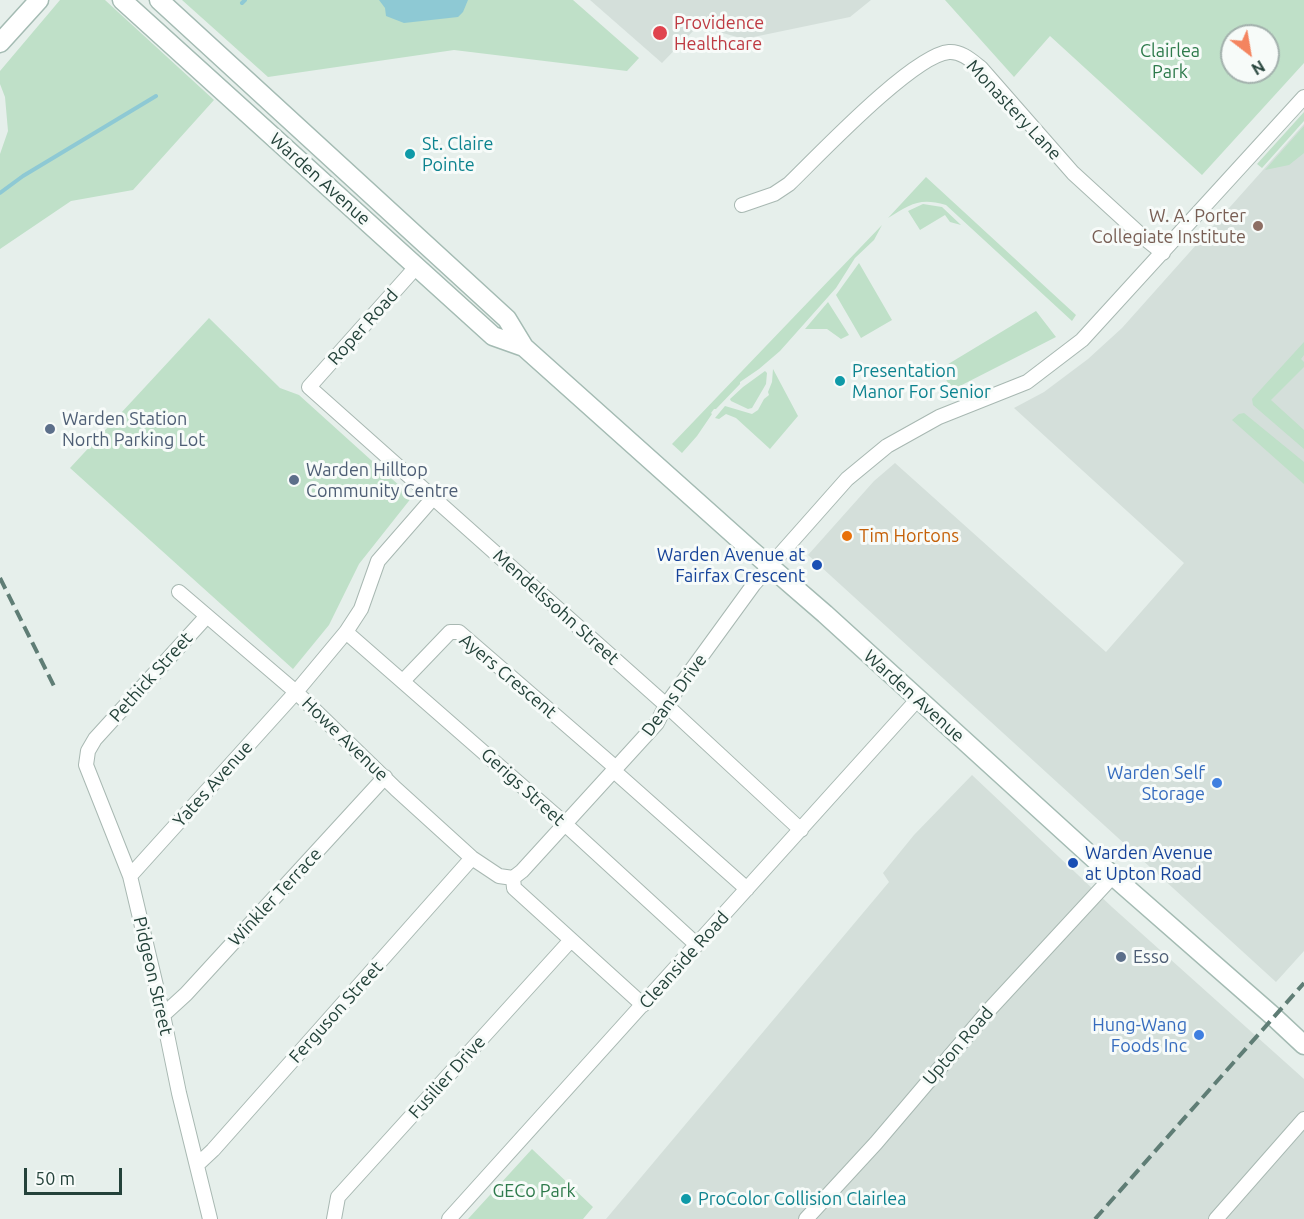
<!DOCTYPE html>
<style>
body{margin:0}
#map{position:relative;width:1304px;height:1219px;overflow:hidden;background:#e6efeb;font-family:Ubuntu,sans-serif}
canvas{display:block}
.north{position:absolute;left:1220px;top:24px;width:60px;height:60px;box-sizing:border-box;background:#f7fbf9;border:2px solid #a3b1ad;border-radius:50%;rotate:149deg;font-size:16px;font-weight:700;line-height:24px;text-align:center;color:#24423a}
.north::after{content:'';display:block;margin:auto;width:21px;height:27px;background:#f4845f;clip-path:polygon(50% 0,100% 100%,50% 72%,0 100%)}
.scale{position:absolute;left:24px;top:1168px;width:98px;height:27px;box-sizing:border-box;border:3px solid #24423a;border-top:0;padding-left:8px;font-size:18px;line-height:21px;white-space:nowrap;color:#24423a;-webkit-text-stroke:4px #f7fbf9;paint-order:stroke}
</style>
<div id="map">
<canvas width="1304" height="1219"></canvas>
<div class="north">N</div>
<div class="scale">50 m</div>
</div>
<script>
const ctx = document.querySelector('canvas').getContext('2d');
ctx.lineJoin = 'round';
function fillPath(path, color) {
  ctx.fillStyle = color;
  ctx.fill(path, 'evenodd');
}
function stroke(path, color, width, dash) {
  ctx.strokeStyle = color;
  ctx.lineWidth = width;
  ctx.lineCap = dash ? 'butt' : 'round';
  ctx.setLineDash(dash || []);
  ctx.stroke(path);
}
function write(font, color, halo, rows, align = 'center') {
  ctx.font = font + ' Ubuntu,sans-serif';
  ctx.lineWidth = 6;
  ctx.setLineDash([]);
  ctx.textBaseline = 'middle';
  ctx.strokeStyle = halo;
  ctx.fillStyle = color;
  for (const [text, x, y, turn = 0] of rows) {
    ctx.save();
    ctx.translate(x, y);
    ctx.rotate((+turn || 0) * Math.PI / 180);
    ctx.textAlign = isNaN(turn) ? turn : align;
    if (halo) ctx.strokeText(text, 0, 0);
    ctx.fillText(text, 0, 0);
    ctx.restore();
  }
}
fillPath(new Path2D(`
 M590 0H871L850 17 744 39 698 26 662 63Z
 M1304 124V951L1276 982 808 555 874 481 895 463 1106 652 1184 563 1014 408 1044 392 1088 359 1122 328Z
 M972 775 1112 907 1304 1079V1219H606L889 882 883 873 914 835Z`), '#d4dfda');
fillPath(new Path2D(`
 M60 0H105L214 100 133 190 71 201 0 249V154L8 131 5 97 0 84V71Z
 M182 0H573L639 58 627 71 454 50 268 77Z
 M945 0H1304V63L1202 175 1050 36 1014 77ZM1232 36H1268V72H1232Z
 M1304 112V121L1262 168 1257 164Z
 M1304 126V153L1289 165 1265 170Z
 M926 177 1076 315 1072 321 946 205C919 197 911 204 888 218Z
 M923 204 942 207 961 225 950 222 945 215 920 230 908 211Z
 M882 225 874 240 855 258 836 288 780 351 759 369 740 382V384L716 409H714L711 413 712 414 697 436 682 453 672 444Z
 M859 263 892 320 861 338 836 295Z
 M828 302 849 335 841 339 827 329H805Z
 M1036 311 1056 337 952 390 940 369Z
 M209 318 280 388 299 395 412 497 359 564 329 625 293 669 70 468Z
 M1304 342V355L1301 359 1304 362V367L1271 400 1304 430V449L1253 405 1252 399Z
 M773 369 798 416 770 449 736 418 726 414 719 419 715 418 725 406 752 414 758 410 764 399 769 395 768 392 772 382Z
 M765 371 767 373 766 384 752 408 748 409 731 401 730 399 743 387Z
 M1244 413 1304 462V484L1232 420 1239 414Z
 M532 1149 593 1207 583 1219H468Z`), '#bfe0c8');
fillPath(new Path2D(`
 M379 0H468L463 12 458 17 404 23 386 16 385 8Z`), '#8ec9d4');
stroke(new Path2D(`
 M242 3 245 0
 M0 193 23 176 156 96`), '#8ec9d4', 4);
const minor = new Path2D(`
 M742 205 774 194 789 184C818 156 913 55 949 52 961 51 972 61 981 68L1073 173 1143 237 1163 253
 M417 266 309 387 666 705 801 830
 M179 592 296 692 396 789 472 858 499 876 513 878 522 871 657 723 666 705 754 584 847 479 887 446 939 417 1027 382 1082 340 1304 97
 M207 616 95 739 88 751 86 765 130 876 163 1015 179 1093 210 1219
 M346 632 554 814 697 945
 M403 681 450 632H459L616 768
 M614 771 747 889
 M130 876 296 692 346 632 361 609 378 561 433 498
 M513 878 514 888 643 1005
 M163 1015 186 994 385 777
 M197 1165 213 1150 472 858
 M334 1219 338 1197 571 940
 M449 1219 917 700
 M806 1219 876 1143 990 1009 1113 876
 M1216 1219 1304 1119`);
const secondary = new Path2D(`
 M122 0 493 336 524 347
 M159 0 507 319 524 347 751 550 825 614 1113 876 1274 1017 1304 1045
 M0 43 39 0`);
stroke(minor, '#a8b8b2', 16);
stroke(secondary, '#a4bbb3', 21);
stroke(minor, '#fff', 14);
stroke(secondary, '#fff', 18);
stroke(new Path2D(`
 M0 578 54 686
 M1095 1219 1304 983`), '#5f7d75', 4, [12, 6]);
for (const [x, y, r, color] of [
 [660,33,8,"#e0444e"],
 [410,154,6,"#0f9aa8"],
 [1258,226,6,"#8d6e63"],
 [840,381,6,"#0f9aa8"],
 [50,429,6,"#5c6f8a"],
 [294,480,6,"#5c6f8a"],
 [847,536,6,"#e8710a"],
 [817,565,6,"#1a4fb4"],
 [1217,783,6,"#3f7fe0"],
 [1073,863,6,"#1a4fb4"],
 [1121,957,6,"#5c6f8a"],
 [1199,1035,6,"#3f7fe0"],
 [686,1199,6,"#0f9aa8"]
]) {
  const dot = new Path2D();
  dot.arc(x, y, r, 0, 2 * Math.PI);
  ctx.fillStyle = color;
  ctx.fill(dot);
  stroke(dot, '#f7fbf9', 2);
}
write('18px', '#be3a42', '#f7fbf9', [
 ["Providence",674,23],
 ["Healthcare",674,44]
], 'left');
write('18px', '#2d7a4b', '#f7fbf9', [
 ["Clairlea",1170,51],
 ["Park",1170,72],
 ["GECo Park",534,1191]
]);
write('18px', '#24423a', '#f7fbf9', [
 ["Monastery Lane",1014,110,47],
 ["Warden Avenue",320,179,42],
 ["Roper Road",363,327,-48],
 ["Mendelssohn Street",556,607,42],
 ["Ayers Crescent",508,676,40],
 ["Pethick Street",151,677,-48],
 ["Deans Drive",674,695,-54],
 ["Warden Avenue",914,696,42],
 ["Howe Avenue",345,739,44],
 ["Yates Avenue",213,784,-48],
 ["Gerigs Street",523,787,42],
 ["Winkler Terrace",275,897,-47],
 ["Cleanside Road",684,960,-48],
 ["Pidgeon Street",153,976,77],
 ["Ferguson Street",336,1012,-48],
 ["Upton Road",958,1046,-49],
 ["Fusilier Drive",447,1077,-48]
]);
write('18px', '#0d838f', '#f7fbf9', [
 ["St. Claire",422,144],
 ["Pointe",422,165],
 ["Presentation",852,371],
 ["Manor For Senior",852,392],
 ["ProColor Collision Clairlea",698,1199]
], 'left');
write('18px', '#785e54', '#f7fbf9', [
 ["W. A. Porter",1246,216],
 ["Collegiate Institute",1246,237]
], 'right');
write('18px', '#4e5e75', '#f7fbf9', [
 ["Warden Station",62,419],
 ["North Parking Lot",62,440],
 ["Warden Hilltop",306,470],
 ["Community Centre",306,491],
 ["Esso",1133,957]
], 'left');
write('18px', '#c56008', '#f7fbf9', [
 ["Tim Hortons",859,536]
], 'left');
write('18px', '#164399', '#f7fbf9', [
 ["Warden Avenue at",805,555],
 ["Fairfax Crescent",805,576],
 ["Warden Avenue",1085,853,"left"],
 ["at Upton Road",1085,874,"left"]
], 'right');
write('18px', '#366cbe', '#f7fbf9', [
 ["Warden Self",1205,773],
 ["Storage",1205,794],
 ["Hung-Wang",1187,1025],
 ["Foods Inc",1187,1046]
], 'right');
</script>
